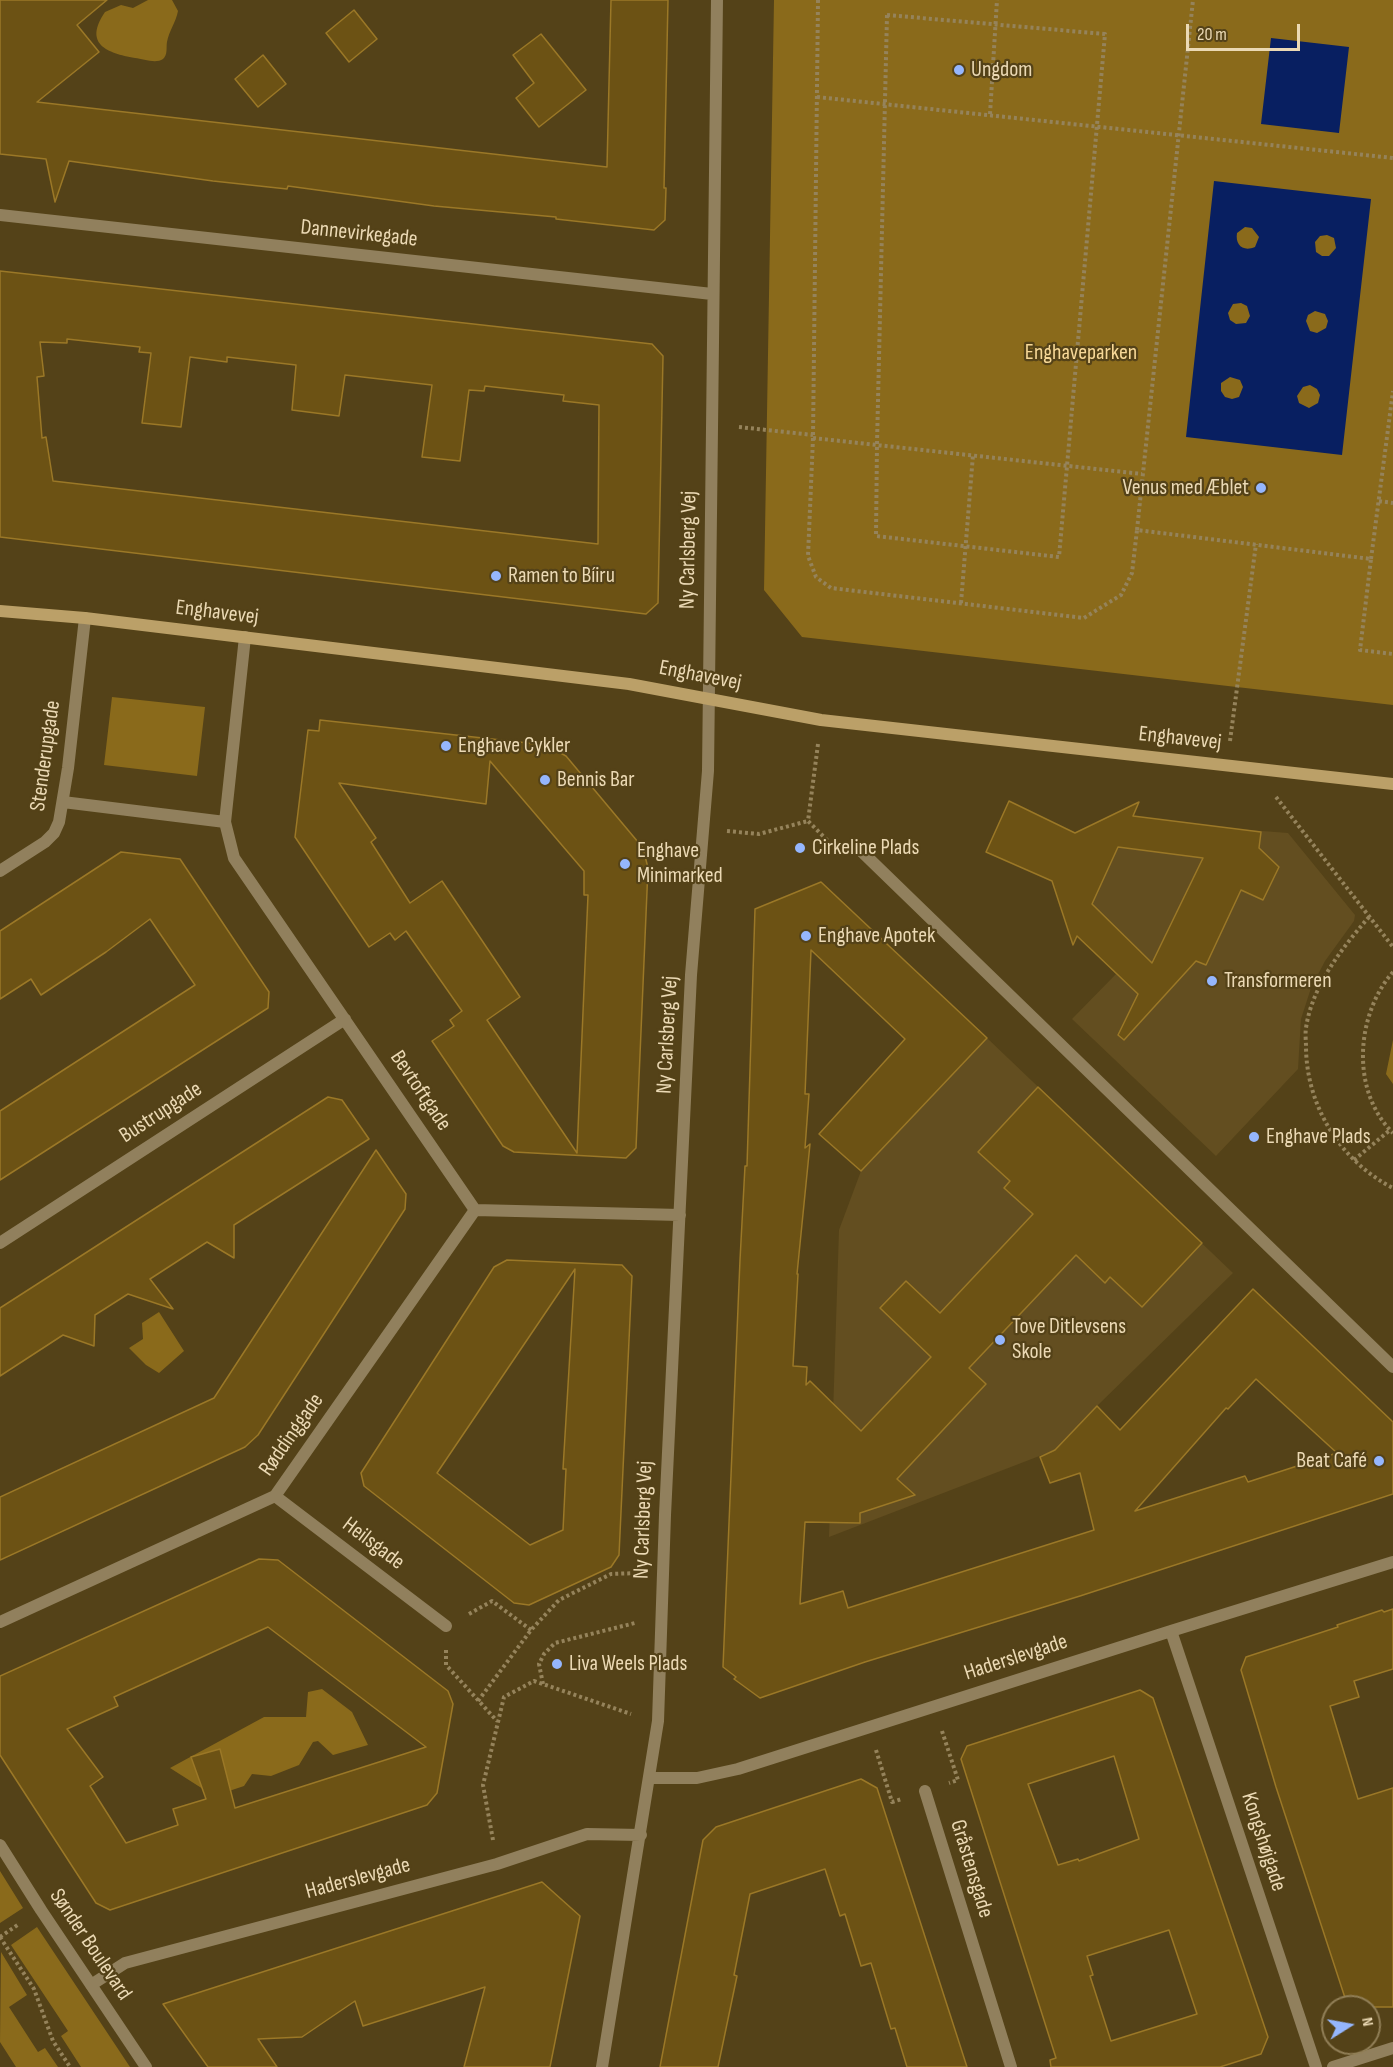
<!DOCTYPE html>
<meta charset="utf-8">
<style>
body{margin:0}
#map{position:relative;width:1393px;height:2067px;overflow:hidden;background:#544218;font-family:"Sofia Sans Condensed",sans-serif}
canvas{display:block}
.north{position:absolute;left:1321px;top:1995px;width:60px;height:60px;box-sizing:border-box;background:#544218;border:2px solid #907e56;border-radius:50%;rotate:79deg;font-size:16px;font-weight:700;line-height:24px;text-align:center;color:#ebd9b4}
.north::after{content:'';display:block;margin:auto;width:21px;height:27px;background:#95b6fd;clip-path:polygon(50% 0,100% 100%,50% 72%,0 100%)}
.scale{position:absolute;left:1186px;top:24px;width:114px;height:27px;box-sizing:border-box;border:3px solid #ebd9b4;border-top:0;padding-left:8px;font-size:18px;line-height:21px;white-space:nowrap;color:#ebd9b4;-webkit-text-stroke:4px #544218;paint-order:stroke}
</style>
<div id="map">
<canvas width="1393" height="2067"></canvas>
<div class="north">N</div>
<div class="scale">20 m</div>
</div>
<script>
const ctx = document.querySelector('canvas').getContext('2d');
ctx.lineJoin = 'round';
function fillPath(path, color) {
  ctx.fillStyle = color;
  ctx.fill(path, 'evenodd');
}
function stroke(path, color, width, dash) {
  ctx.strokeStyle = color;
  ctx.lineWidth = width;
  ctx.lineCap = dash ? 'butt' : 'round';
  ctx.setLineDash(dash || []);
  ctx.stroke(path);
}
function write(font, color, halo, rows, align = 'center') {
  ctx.font = font + ' "Sofia Sans Condensed",sans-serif';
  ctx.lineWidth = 4.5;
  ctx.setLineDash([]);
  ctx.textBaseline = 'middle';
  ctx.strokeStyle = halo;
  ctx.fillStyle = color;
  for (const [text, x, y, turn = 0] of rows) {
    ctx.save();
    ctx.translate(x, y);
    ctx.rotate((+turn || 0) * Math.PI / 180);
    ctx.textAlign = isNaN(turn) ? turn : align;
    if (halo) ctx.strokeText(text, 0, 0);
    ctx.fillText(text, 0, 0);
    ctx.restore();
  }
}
fillPath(new Path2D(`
 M1009 801 1023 810 1082 836 1117 814 1237 829 1288 833 1355 915 1354 921 1325 961 1311 988 1301 1019 1298 1069 1216 1156 1072 1019 1116 974 1066 925 1067 923 1058 897 1061 885 1001 856 986 852Z
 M987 1038 1233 1273 1097 1406 1055 1450 829 1537 839 1230 861 1171Z`), '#634e20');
fillPath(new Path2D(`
 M148 0H172L178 11C176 22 169 31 167 42 166 47 168 55 163 59 156 64 143 59 135 58 107 53 83 44 105 12L121 5 133 8Z
 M774 0H1393V705L802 637 764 590Z
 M112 697 205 707 197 776 104 765Z
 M1393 1040V1084L1386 1074Z
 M159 1312 184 1351 159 1373 146 1365 129 1348 143 1339 142 1323Z
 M322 1689 352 1712 368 1745 333 1755 318 1741 313 1742 299 1765 271 1776 252 1774 244 1786 214 1796 170 1768 264 1717H306L308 1692Z
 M0 1871 23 1908 0 1923Z
 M37 1927 130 2067H81L61 2036 68 2031 11 1945Z
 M1 1952 27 1995 9 2007 38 2052 45 2048 58 2067H16L0 2042Z`), '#8a6a1b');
fillPath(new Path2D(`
 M1271 38 1349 47 1339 133 1261 124Z
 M1214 181 1371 199 1342 455 1186 437ZM1245 227 1252 228 1259 237 1255 247C1243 252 1235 245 1237 233ZM1327 235 1334 238 1336 248 1329 256H1322L1316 252 1315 242 1320 236ZM1241 303 1247 306 1250 316 1246 323 1236 324 1230 320 1228 313 1233 304ZM1315 311 1325 314 1328 321 1326 328 1317 333 1310 331 1306 321 1308 315ZM1230 377 1240 380 1243 387 1239 397 1232 399 1225 397 1221 391V383ZM1310 385 1317 389 1320 395 1318 403 1309 408 1299 403 1297 396 1303 387Z`), '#081f61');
const building = new Path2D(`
 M0 0H107L77 25 99 52 37 102 607 167 611 0H668L664 188H666L665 220 654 230 556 219V217L434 206 288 186 287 189 213 181 69 161 55 202 46 159 0 154Z
 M354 10 377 39 349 62 326 33Z
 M541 34 586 90 539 127 516 98 534 83 513 55Z
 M263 55 286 84 258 107 235 79Z
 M0 271 652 344 663 356 658 603 646 614 0 537ZM67 339 140 347 139 352 151 353 142 423 181 427 190 357 227 362V357L296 365 292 410 339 416 345 375 432 385 422 457 460 461 469 390 484 391 485 386 564 395 563 401 599 405 598 544 53 481 46 437 42 438 37 377 44 376 40 342 67 343Z
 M320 720 546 745 566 756 643 848 648 868 636 1148 626 1158 514 1152 503 1146 432 1041 454 1026 450 1020 462 1011 406 931 395 940 390 933 369 947 295 837 308 730 319 731ZM490 761 584 871V895H588L577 1153 487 1020 520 997 442 881 410 903 371 842 376 838 339 783 486 804Z
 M1009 801 1075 833 1139 802 1133 816 1261 832 1259 848 1279 867 1263 900 1241 890 1206 965 1196 961 1124 1040 1118 1035 1138 994 1077 936 1073 945 1052 881 986 852ZM1118 847 1203 858 1152 963 1092 904Z
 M121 852 180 859 269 992 268 1008 0 1180V1111L195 985 150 919 106 952 41 995 31 979 0 999V931Z
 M821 882 987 1038 861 1171 819 1134 905 1039 811 950 805 1094H809L805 1148 810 1144 797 1274H798L793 1366 807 1367 806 1385 810 1381 861 1431 931 1357 880 1308 906 1281 940 1313 1033 1214 1004 1188 1010 1181 978 1152 1038 1087 1202 1243 1142 1307 1110 1277 1105 1283 1076 1255 969 1368 986 1384 897 1479 915 1495 860 1513V1523L805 1522 800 1604 843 1591 848 1608 1094 1530 1080 1473 1050 1483 1040 1457 1055 1450 1097 1406 1120 1430 1253 1289 1393 1422V1494L1080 1596 865 1662 760 1698 734 1679 736 1677 723 1667 740 1260 745 1166H747L755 909ZM1256 1379 1337 1453 1248 1482 1245 1476 1135 1511 1226 1408 1228 1409Z
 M328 1097 342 1100 369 1139 234 1225V1258L207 1242 150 1279 173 1309 128 1294 95 1315 94 1346 63 1335 0 1376V1308Z
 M376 1150 406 1194 405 1209 258 1435 245 1447 0 1560V1497L214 1398Z
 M507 1260 622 1265 632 1276 619 1555 611 1567 529 1605 514 1603 364 1486 361 1473 494 1267ZM575 1269 563 1469H566L563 1530 530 1545 437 1473Z
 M259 1559 278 1560 448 1691 453 1704 437 1793 427 1805 110 1910 96 1903 0 1755V1676ZM268 1627 426 1747 235 1808 220 1749 191 1757 206 1799 173 1809 178 1825 126 1843 90 1786 103 1777 67 1729 118 1706 114 1697Z
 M1393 1609V1669L1354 1681 1359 1697 1330 1706 1358 1799 1393 1788V2007H1348L1276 1787 1241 1670 1246 1657 1338 1627 1337 1625 1382 1610 1384 1612Z
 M1140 1690 1153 1698 1268 2037 1261 2054 1220 2067H1051L1050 2060 1056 2058 961 1759 967 1746ZM1114 1756 1139 1839 1079 1861 1078 1859 1058 1865 1028 1784ZM1169 1930 1197 2014 1111 2041 1090 1976 1093 1975 1087 1956Z
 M861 1779 877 1788 967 2067H907L895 2028 891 2029 871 1963 861 1966 845 1914 840 1916 825 1869 750 1894 734 1975 737 1976 718 2067H660L703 1840 716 1827Z
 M542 1882 580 1916 550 2067H464L485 1987 363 2026 355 2001 302 2037 258 2039 277 2067H208L163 2004Z`);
fillPath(building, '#6c5214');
stroke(building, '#9b7827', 1.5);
stroke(new Path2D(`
 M818 0 813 438 808 556 816 577 831 588 1084 618 1121 595 1132 573 1137 530 1371 559 1360 650 1393 654
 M887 15 1105 34 1059 557 876 536 877 444Z
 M817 97 1393 158
 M990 114 997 0
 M739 427 813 435
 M813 438 1142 474
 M1379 501 1393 503
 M1137 530 1193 0
 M1371 559 1393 391
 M961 603 973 455
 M1230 741 1256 544
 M818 744 808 821 831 844
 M1276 797 1393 947
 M727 831 759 834 808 821
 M1369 917C1342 948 1312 986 1306 1028 1305 1034 1306 1041 1306 1046 1306 1105 1340 1161 1393 1188
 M1393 972C1356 1014 1350 1091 1393 1133
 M1354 1160 1390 1130
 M469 1614 492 1601 531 1630
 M446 1650V1665L497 1721
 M543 1684 539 1664 544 1654 555 1643 635 1623
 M478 1701 531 1630 559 1600 611 1574 638 1573
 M942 1731 958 1780 949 1783
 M876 1750 892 1802 902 1799
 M493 1840 483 1785 504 1697 534 1681 631 1714
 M0 1937 34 1989 53 2041 70 2067
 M0 1937 19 1924`), '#95835b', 4, [3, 3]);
stroke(new Path2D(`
 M0 215 712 294
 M245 637 225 822 234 858 475 1210 680 1215
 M63 802 225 822
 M857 847 1393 1367
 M0 871 45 842 54 833 59 822 68 768 85 618
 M0 1243 345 1019
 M275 1496 446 1626
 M0 1622 275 1496 475 1210
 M1171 1631 1316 2067
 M650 1778H697L738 1769 1171 1631 1393 1562
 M925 1791 1011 2067
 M0 1845 41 1910 146 2067
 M91 1985 125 1963 497 1864 587 1834 641 1835
 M602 2067 658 1721 665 1515 691 975 708 771 717 0
 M1333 2067 1393 2048`), '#91805d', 12);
stroke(new Path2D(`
 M0 611 85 618 629 684 821 720 1393 784`), '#bba068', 12);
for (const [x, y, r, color] of [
 [959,70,6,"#95b6fd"],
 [1261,488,6,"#95b6fd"],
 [496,576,6,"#95b6fd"],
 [446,746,6,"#95b6fd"],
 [545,780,6,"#95b6fd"],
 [800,848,6,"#95b6fd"],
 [625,864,6,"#95b6fd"],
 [806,936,6,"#95b6fd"],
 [1212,981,6,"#95b6fd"],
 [1254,1137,6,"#95b6fd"],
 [1000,1340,6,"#95b6fd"],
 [1379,1461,6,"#95b6fd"],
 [557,1664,6,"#95b6fd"]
]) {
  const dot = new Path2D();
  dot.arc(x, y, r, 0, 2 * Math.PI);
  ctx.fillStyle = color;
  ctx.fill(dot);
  stroke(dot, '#544218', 2);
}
write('22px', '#ebd9b4', '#544218', [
 ["Ungdom",971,70],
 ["Venus med Æblet",1249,488,"right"],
 ["Ramen to Bíiru",508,576],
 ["Enghave Cykler",458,746],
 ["Bennis Bar",557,780],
 ["Cirkeline Plads",812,848],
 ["Enghave",637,851],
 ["Minimarked",637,876],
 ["Enghave Apotek",818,936],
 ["Transformeren",1224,981],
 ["Enghave Plads",1266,1137],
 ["Tove Ditlevsens",1012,1327],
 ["Skole",1012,1352],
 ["Beat Café",1367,1461,"right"],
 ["Liva Weels Plads",569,1664]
], 'left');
write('22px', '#ebd9b4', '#544218', [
 ["Dannevirkegade",359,234,6],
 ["Ny Carlsberg Vej",689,550,-89],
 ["Enghavevej",217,613,7],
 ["Enghavevej",700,676,11],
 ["Enghavevej",1180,739,6],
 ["Stenderupgade",46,756,-82],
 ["Ny Carlsberg Vej",668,1035,-87],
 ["Bevtoftgade",420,1091,56],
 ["Bustrupgade",161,1113,-33],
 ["Røddinggade",292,1435,-55],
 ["Ny Carlsberg Vej",644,1520,-88],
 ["Heilsgade",373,1544,37],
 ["Haderslevgade",1016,1658,-18],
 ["Kongshøjgade",1263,1842,72],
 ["Gråstensgade",971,1869,73],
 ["Haderslevgade",358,1879,-15],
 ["Sønder Boulevard",90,1945,56]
]);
write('22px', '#f7d897', '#544218', [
 ["Enghaveparken",1081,353]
]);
</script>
